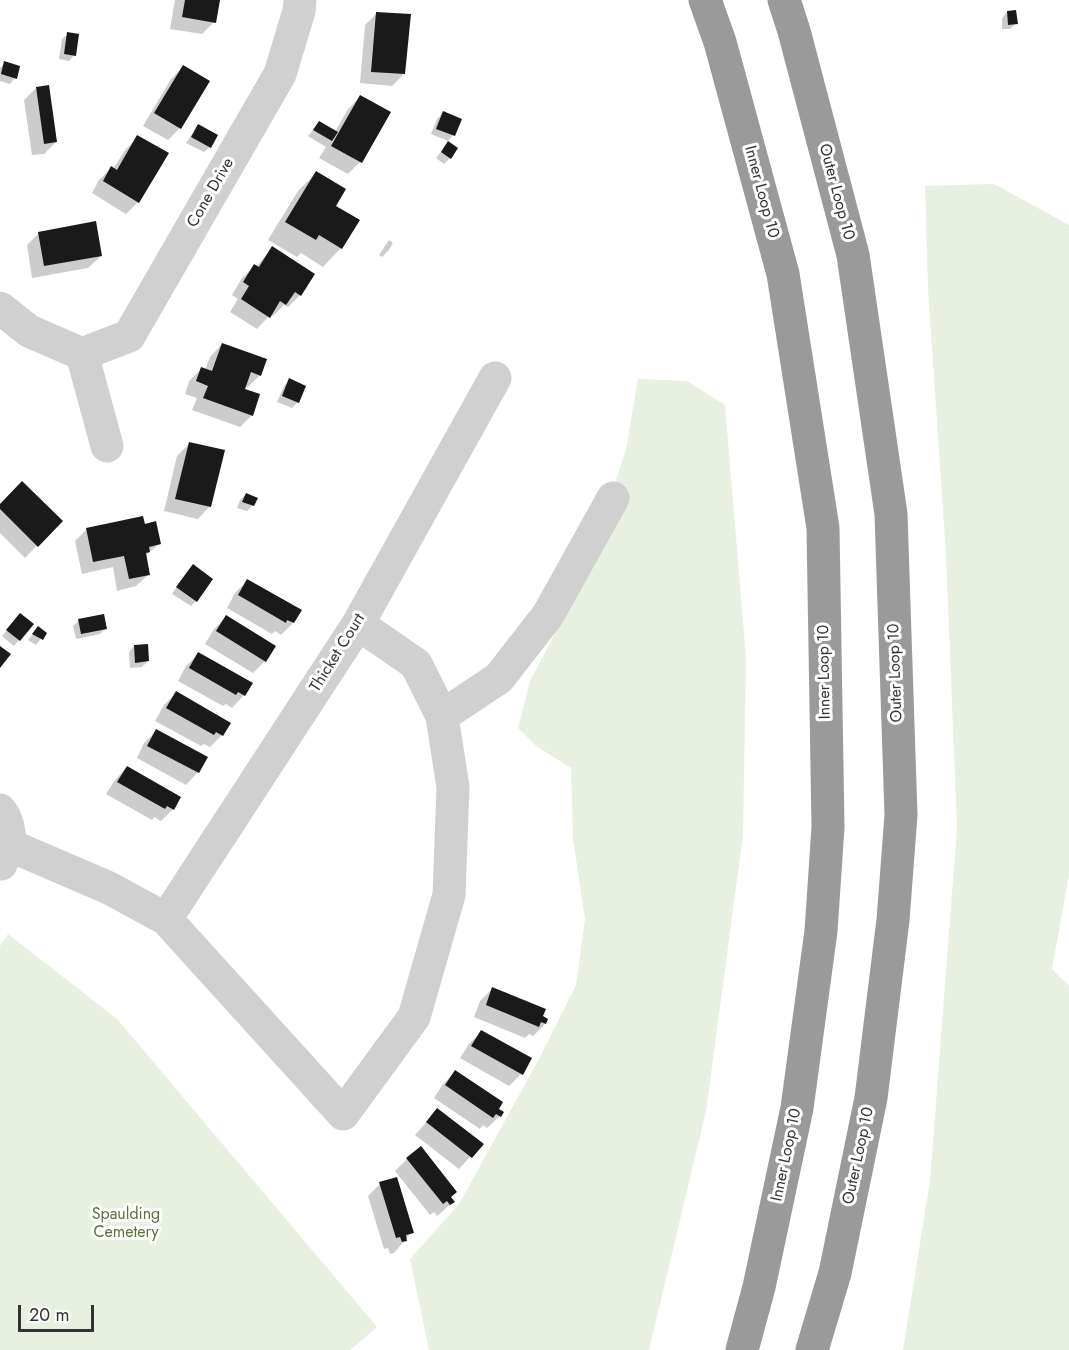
<!DOCTYPE html>
<style>
body{margin:0}
#map{position:relative;width:1069px;height:1350px;overflow:hidden;background:#fff;font-family:Jost,sans-serif}
canvas{display:block}
.scale{position:absolute;left:18px;top:1305px;width:76px;height:27px;box-sizing:border-box;border:3px solid #333;border-top:0;padding-left:8px;font-size:18px;line-height:21px;white-space:nowrap;color:#333;-webkit-text-stroke:4px #fff;paint-order:stroke}
</style>
<div id="map">
<canvas width="1069" height="1350"></canvas>
<div class="scale">20 m</div>
</div>
<script>
const ctx = document.querySelector('canvas').getContext('2d');
ctx.lineJoin = 'round';
function fillPath(path, color) {
  ctx.fillStyle = color;
  ctx.fill(path, 'evenodd');
}
function stroke(path, color, width, dash) {
  ctx.strokeStyle = color;
  ctx.lineWidth = width;
  ctx.lineCap = dash ? 'butt' : 'round';
  ctx.setLineDash(dash || []);
  ctx.stroke(path);
}
function write(font, color, halo, rows, align = 'center') {
  ctx.font = font + ' Jost,sans-serif';
  ctx.lineWidth = 6;
  ctx.setLineDash([]);
  ctx.textBaseline = 'middle';
  ctx.strokeStyle = halo;
  ctx.fillStyle = color;
  for (const [text, x, y, turn = 0] of rows) {
    ctx.save();
    ctx.translate(x, y);
    ctx.rotate((+turn || 0) * Math.PI / 180);
    ctx.textAlign = isNaN(turn) ? turn : align;
    if (halo) ctx.strokeText(text, 0, 0);
    ctx.fillText(text, 0, 0);
    ctx.restore();
  }
}
fillPath(new Path2D(`
 M994 184 1069 225V875L1052 969 1069 986V1350H903L930 1181 957 828 946 554 928 289 925 186Z
 M638 379 687 381 725 405 746 658 743 835 706 1111 649 1350H429L410 1259 459 1204 539 1059 576 985 585 919 573 839 571 768 536 746 518 728 530 681 587 573 626 449Z
 M8 934 117 1019 377 1327 350 1350H0V946Z`), '#e8f0e1');
fillPath(new Path2D(`
 M175 0H218L214 22 202 34 170 29Z
 M1007 12 1016 23 1010 29H1002V18Z
 M377 13 404 74 392 86 360 83 365 25Z
 M68 34 74 55 69 61 59 59 62 39Z
 M5 63 15 78 10 84 0 81V68Z
 M183 67 208 81 180 128 168 140 143 126 171 79Z
 M36 88 56 142 44 154 32 155 24 100Z
 M360 97 389 113 360 162 348 174 319 158 326 147 308 136 319 123 335 132 348 109Z
 M443 113 453 135 448 141 431 134 437 119Z
 M198 126 210 147 204 152 186 143Z
 M138 137V202L126 214 92 193 99 180 111 168 113 169 126 149Z
 M448 143 450 158 444 164 436 158Z
 M316 173 334 206 358 221 341 248 323 267 301 253 297 257 268 240 298 191Z
 M39 233 101 256 88 268 32 278 27 245Z
 M389 240 393 243 388 251 382 257 379 255Z
 M272 248 313 274 300 295 288 307 284 305 273 316 270 315 257 329 230 312 238 299 232 295 242 278 255 266 256 267Z
 M222 344 260 375 248 387 245 386 243 390 252 415 240 427 192 410 197 398 185 394 189 381 202 368 205 370 210 357Z
 M289 380 298 402 292 408 277 402 284 386Z
 M189 444 210 506 198 519 164 511 177 456Z
 M246 494 253 505 247 511 237 508 240 500Z
 M0 505 60 521 25 558 0 533Z
 M144 525 159 544 145 556 149 574 136 586 117 591 113 567 82 574 75 541 87 529Z
 M187 572 196 601 191 606 172 594Z
 M247 581 293 623 281 635 275 631 272 634 227 608 235 593Z
 M226 617 265 661 253 673 205 644 214 629Z
 M79 620 105 629 100 634 76 639 73 626Z
 M15 621 19 640 14 646 2 636Z
 M38 628 45 633 36 645 28 640Z
 M134 646 148 661 142 667 130 668 129 652Z
 M198 654 244 695 232 708 226 704 223 706 178 681 186 666Z
 M176 693 222 735 210 747 204 744 201 746 155 721 164 705Z
 M156 731 206 757 198 772 186 785 137 758 144 743Z
 M127 767 173 809 161 821 154 817 152 820 106 794 115 780Z
 M492 989 541 1017 545 1024 533 1036 529 1034 525 1038 474 1017 480 1001Z
 M481 1032 521 1074 509 1086 460 1058 469 1044Z
 M455 1072 497 1109 500 1116 487 1128 483 1125 480 1129 434 1098 443 1084Z
 M437 1110 482 1144 459 1169 415 1135Z
 M407 1159 453 1202 437 1216 434 1212 430 1215 395 1171Z
 M380 1184 412 1232 394 1253 390 1254 388 1248 384 1249 368 1196Z`), '#0003');
fillPath(new Path2D(`
 M185 0H220L216 23 182 17Z
 M1016 10 1018 24 1008 25 1007 11Z
 M376 12 411 14 405 74 371 72Z
 M67 32 79 34 76 56 64 54Z
 M4 61 20 66 17 79 1 74Z
 M183 65 210 81 181 129 154 113Z
 M49 85 57 142 44 144 36 87Z
 M360 95 391 112 362 163 331 146Z
 M443 111 462 119 455 136 436 129Z
 M319 121 338 132 332 141 313 130Z
 M198 124 218 135 211 148 191 137Z
 M137 135 169 153 139 203 103 181 111 166 117 170Z
 M448 141 458 148 451 159 441 152Z
 M316 171 346 189 336 206 360 220 342 249 319 235 316 240 285 222Z
 M96 221 102 256 44 266 38 232Z
 M272 246 315 274 301 296 295 292 286 305 280 301 270 318 241 299 249 286 243 282 254 264 259 267Z
 M222 343 267 359 261 376 251 372 245 389 260 394 253 416 203 398 208 386 196 381 201 367 212 371Z
 M289 378 306 386 299 403 282 396Z
 M189 442 225 450 211 507 175 499Z
 M22 481 63 521 38 547 0 509V504Z
 M246 493 258 498 254 506 242 502Z
 M143 516 145 524 156 521 161 544 149 547 150 552 146 553 150 575 129 579 124 556 93 562 86 528Z
 M193 564 213 579 197 602 176 587Z
 M247 579 302 610 294 623 287 620 286 623 238 595Z
 M20 613 34 624 20 641 6 630Z
 M104 614 107 629 81 634 78 619Z
 M226 615 276 646 266 662 216 631Z
 M38 626 47 633 43 640 32 634Z
 M148 644 149 661 135 663 134 645Z
 M0 646 11 654 0 668Z
 M198 652 253 683 245 696 238 692 236 695 189 668Z
 M176 691 231 723 223 736 216 732 214 735 166 708Z
 M156 729 208 757 199 773 147 746Z
 M127 766 181 797 174 810 167 806 165 809 117 782Z
 M492 987 546 1009 543 1016 548 1019 546 1024 541 1022 539 1027 486 1005Z
 M481 1030 532 1058 523 1075 471 1046Z
 M455 1070 503 1102 499 1109 504 1112 501 1117 496 1114 493 1118 445 1085Z
 M437 1108 484 1144 472 1158 426 1122Z
 M421 1146 457 1192 451 1197 455 1202 450 1205 447 1201 443 1204 406 1158Z
 M397 1177 414 1233 406 1235 407 1241 402 1242 400 1237 396 1238 379 1182Z`), '#1a1a1a');
stroke(new Path2D(`
 M0 308 29 331 82 354 129 336 280 74 299 11 300 0
 M82 354 107 446
 M442 716 499 678 548 615 613 498
 M0 810C7 818 11 834 9 845 8 851 3 859 1 864
 M9 845 109 888 166 919 343 1114 414 1017 449 895 453 787 442 716 416 664 358 624
 M166 919 358 624 495 378`), '#d0d0d0', 33);
stroke(new Path2D(`
 M705 0 720 42 783 274 823 528 828 827 821 931 797 1108 759 1287 742 1350
 M784 0 794 31 853 255 891 514 901 815 893 920 871 1098 835 1273 812 1350`), '#9a9a9a', 33);
write('16px', '#333', '#fff', [
 ["Inner Loop 10",761,192,75],
 ["Outer Loop 10",836,192,75],
 ["Cone Drive",211,193,-60],
 ["Thicket Court",338,653,-58],
 ["Inner Loop 10",825,672,-91],
 ["Outer Loop 10",896,673,-92],
 ["Inner Loop 10",787,1155,-78],
 ["Outer Loop 10",859,1156,-78]
]);
write('16px', '#52733c', '#fff', [
 ["Spaulding",126,1215],
 ["Cemetery",126,1233]
]);
</script>
